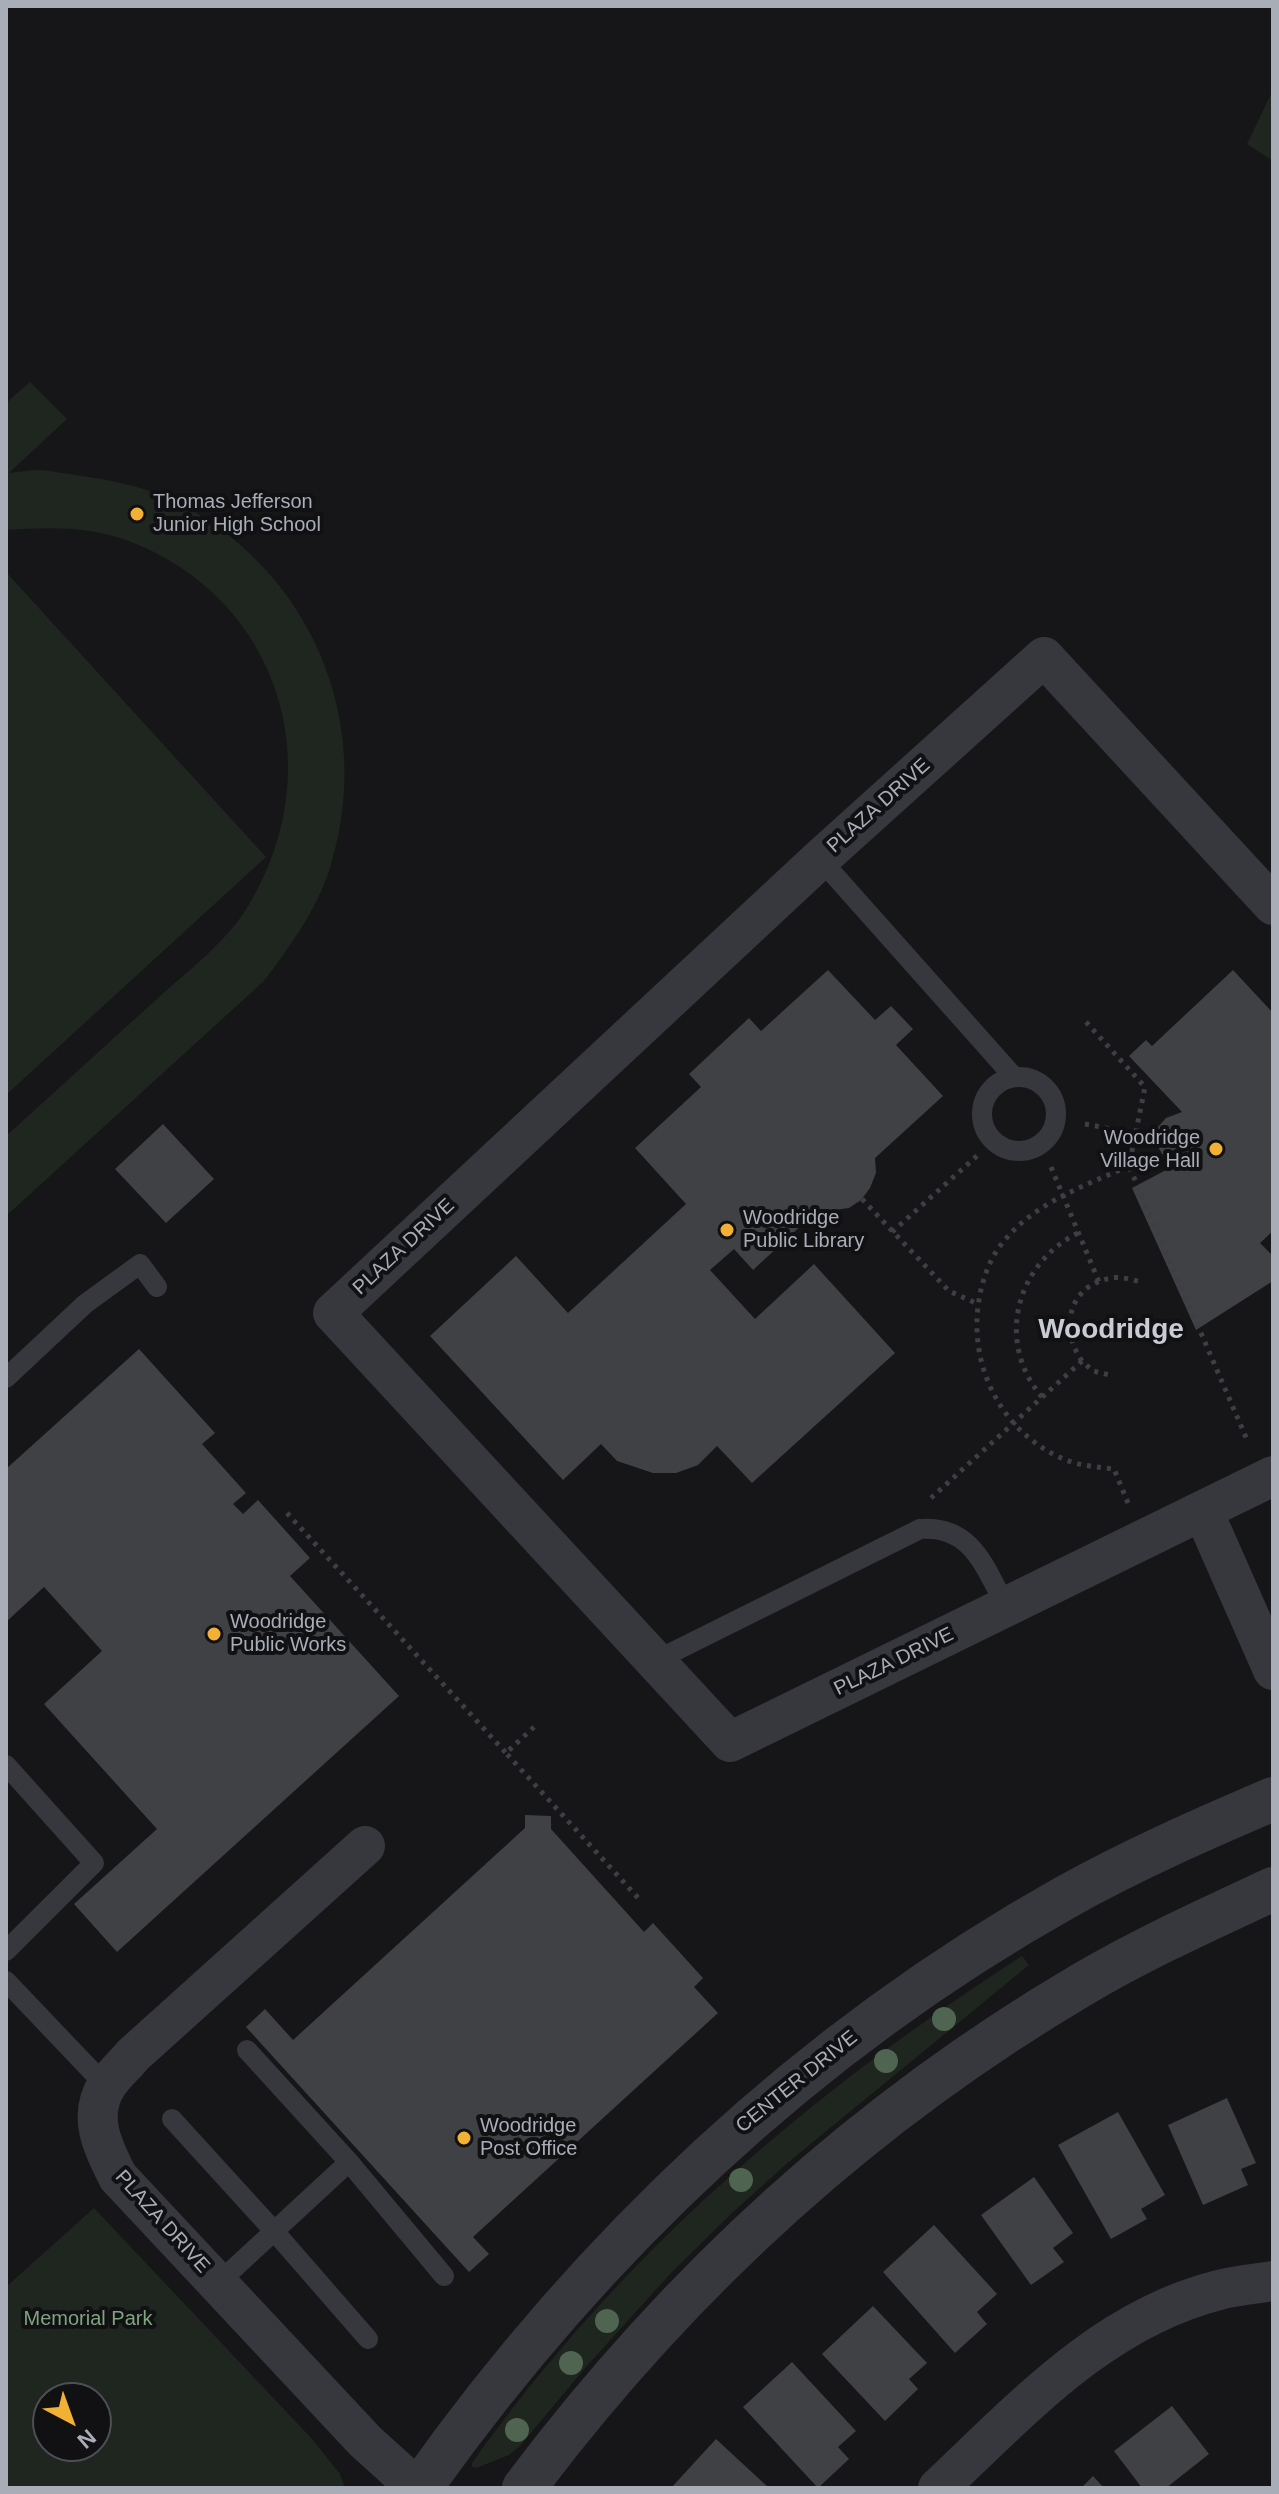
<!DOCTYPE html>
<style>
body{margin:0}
#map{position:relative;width:1279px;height:2494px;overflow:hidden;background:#161618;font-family:Arial,sans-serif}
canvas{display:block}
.frame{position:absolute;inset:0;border:8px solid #a8adb8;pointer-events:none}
.north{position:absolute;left:32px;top:2382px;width:80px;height:80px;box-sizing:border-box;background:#111113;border:2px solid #4d4f55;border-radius:50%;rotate:139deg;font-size:22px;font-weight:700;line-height:32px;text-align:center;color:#a8adb8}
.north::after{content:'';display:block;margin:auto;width:28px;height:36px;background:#f2b134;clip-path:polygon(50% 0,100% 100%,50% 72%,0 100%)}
</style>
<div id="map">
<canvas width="1279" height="2494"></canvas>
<div class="frame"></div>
<div class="north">N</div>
</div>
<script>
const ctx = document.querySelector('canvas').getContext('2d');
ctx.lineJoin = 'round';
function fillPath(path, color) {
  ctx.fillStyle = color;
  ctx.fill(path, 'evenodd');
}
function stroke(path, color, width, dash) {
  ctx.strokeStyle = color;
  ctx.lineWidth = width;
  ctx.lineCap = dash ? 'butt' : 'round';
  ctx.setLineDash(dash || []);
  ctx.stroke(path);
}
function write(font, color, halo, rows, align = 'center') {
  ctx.font = font + ' Arial,sans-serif';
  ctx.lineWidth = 8;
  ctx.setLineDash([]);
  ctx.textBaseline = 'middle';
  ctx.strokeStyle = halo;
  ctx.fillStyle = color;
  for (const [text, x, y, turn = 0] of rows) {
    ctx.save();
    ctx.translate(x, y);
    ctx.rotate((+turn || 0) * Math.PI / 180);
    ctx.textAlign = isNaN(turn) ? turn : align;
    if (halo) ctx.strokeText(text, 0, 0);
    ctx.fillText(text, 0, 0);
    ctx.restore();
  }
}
fillPath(new Path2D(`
 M1273 90V161L1247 144Z
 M30 382 67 419 9 473C19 472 29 470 39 470 49 470 59 473 69 474 109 480 149 486 186 507 318 580 377 734 327 877 313 915 288 949 264 981L6 1216V1136C57 1090 107 1044 158 998 190 969 228 941 250 903 332 765 278 596 126 540 88 526 46 527 6 530V403Z
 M6 572 266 857 6 1095Z
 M1022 1956 1029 1965 791 2160 731 2214 672 2272 586 2367 520 2446 509 2455 476 2468 472 2467V2463C621 2254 808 2094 1022 1956Z
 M94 2208 313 2440 340 2474 345 2488H6V2287ZM96 2398V2446H48V2398Z`), '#1e261f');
fillPath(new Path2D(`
 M828 970 875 1020 891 1006 913 1029 896 1045 943 1096 875 1158 876 1173 870 1188 861 1200 849 1208 834 1210 819 1209 753 1270 734 1249 710 1270 755 1319 814 1264 895 1353 752 1483 717 1446 698 1465 676 1473H653L617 1461 601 1444 563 1480 430 1336 516 1256 568 1313 686 1204 635 1148 701 1087 689 1074 749 1018 761 1031Z
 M1233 970 1273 1013V1231L1260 1243 1273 1256V1281L1196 1330 1132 1188 1181 1162 1162 1154 1157 1145 1156 1135 1158 1127 1166 1118 1182 1112 1129 1056 1146 1040 1152 1046Z
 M163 1124 214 1179 166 1223 115 1169Z
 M139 1349 215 1433 202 1444 246 1493 233 1504 243 1514 258 1500 310 1558 290 1576 399 1696 117 1952 74 1904 157 1829 44 1704 102 1651 44 1587 6 1622V1469Z
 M525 1815 551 1816V1829L644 1932 653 1923 703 1978 694 1987 718 2013 473 2237 489 2254 469 2272 246 2027 265 2009 293 2040 525 1828Z
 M1227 2098 1256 2163 1241 2169 1248 2185 1203 2205 1168 2125Z
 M1118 2112 1165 2195 1141 2209 1147 2219 1111 2239 1058 2145Z
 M1034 2177 1073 2233 1053 2248 1064 2262 1031 2285 981 2215Z
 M934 2225 997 2294 977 2312 987 2324 955 2353 883 2272Z
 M873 2306 927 2363 909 2379 918 2389 885 2421 822 2354Z
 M792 2362 856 2431 838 2447 849 2459 818 2488 743 2407Z
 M1172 2406 1209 2454 1166 2488H1142L1114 2451Z
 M716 2439 769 2488H671Z
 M1093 2476 1104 2488H1081Z`), '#404145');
stroke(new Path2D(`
 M1086 1022 1145 1087 1129 1166 1248 1442
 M1085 1124 1134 1133
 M1051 1167 1099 1282
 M862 1199 949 1291 978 1304
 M892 1232 978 1155
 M1082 1361C1060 1330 1067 1286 1111 1278 1120 1276 1132 1280 1142 1282
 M1042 1397C995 1342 1016 1264 1078 1233
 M931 1498 1082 1361 1093 1371 1110 1375
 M1128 1503 1114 1469C1098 1467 1081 1466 1066 1460 1009 1437 975 1380 977 1320 978 1293 986 1262 1004 1241 1036 1202 1084 1186 1129 1166
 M287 1513 506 1753
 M534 1727 506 1753 640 1900`), '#3d3f44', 5, [4, 6]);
stroke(new Path2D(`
 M820 859 1014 1077
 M982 1114a37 37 0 1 1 74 0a37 37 0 1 1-74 0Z
 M6 1378 85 1304 140 1264 157 1287
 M655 1661 920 1529C973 1525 985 1569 1007 1608
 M6 1765 94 1863 6 1951
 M6 1981 106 2086
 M247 2050 349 2162
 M172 2119 274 2231 368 2339
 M217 2284 349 2162 444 2276`), '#37383d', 20);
stroke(new Path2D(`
 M1273 905 1044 657 820 859 333 1313 730 1742 1273 1476
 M1203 1511 1273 1670
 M365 1846 133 2055C125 2065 114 2074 107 2085 87 2116 103 2148 118 2177L365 2441 417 2488
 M938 2488C1022 2409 1103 2319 1219 2290 1236 2285 1255 2284 1273 2281`), '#37383d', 40);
stroke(new Path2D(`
 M420 2488C591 2247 807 2042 1066 1897 1132 1860 1203 1829 1273 1799
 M524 2488C678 2283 862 2114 1083 1984 1144 1948 1209 1919 1273 1889`), '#37383d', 44);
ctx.fillStyle = '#506452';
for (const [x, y] of [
 [944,2019],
 [886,2061],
 [741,2180],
 [607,2321],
 [571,2363],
 [517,2430]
]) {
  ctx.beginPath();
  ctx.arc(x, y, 12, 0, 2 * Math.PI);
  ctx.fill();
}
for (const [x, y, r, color] of [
 [137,514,8,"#f2b134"],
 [1216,1149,8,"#f2b134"],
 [727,1230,8,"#f2b134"],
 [214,1634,8,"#f2b134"],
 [464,2138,8,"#f2b134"]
]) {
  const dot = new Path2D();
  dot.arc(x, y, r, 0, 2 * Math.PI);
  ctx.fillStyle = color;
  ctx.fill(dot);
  stroke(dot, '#111113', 3);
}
write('20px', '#a8adb8', '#111113', [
 ["Thomas Jefferson",153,502],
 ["Junior High School",153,525],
 ["Woodridge",1200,1138,"right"],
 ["Village Hall",1200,1161,"right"],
 ["Woodridge",743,1218],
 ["Public Library",743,1241],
 ["Woodridge",230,1622],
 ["Public Works",230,1645],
 ["Woodridge",480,2126],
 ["Post Office",480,2149]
], 'left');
write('20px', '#a8adb8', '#111113', [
 ["PLAZA DRIVE",879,806,-42],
 ["PLAZA DRIVE",404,1247,-43],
 ["PLAZA DRIVE",894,1662,-26],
 ["CENTER DRIVE",797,2082,-39],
 ["PLAZA DRIVE",162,2222,48]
]);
write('20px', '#7fa381', '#111113', [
 ["Memorial Park",88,2319]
]);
write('bold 28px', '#c9ccd4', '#111113', [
 ["Woodridge",1111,1330]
]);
</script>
